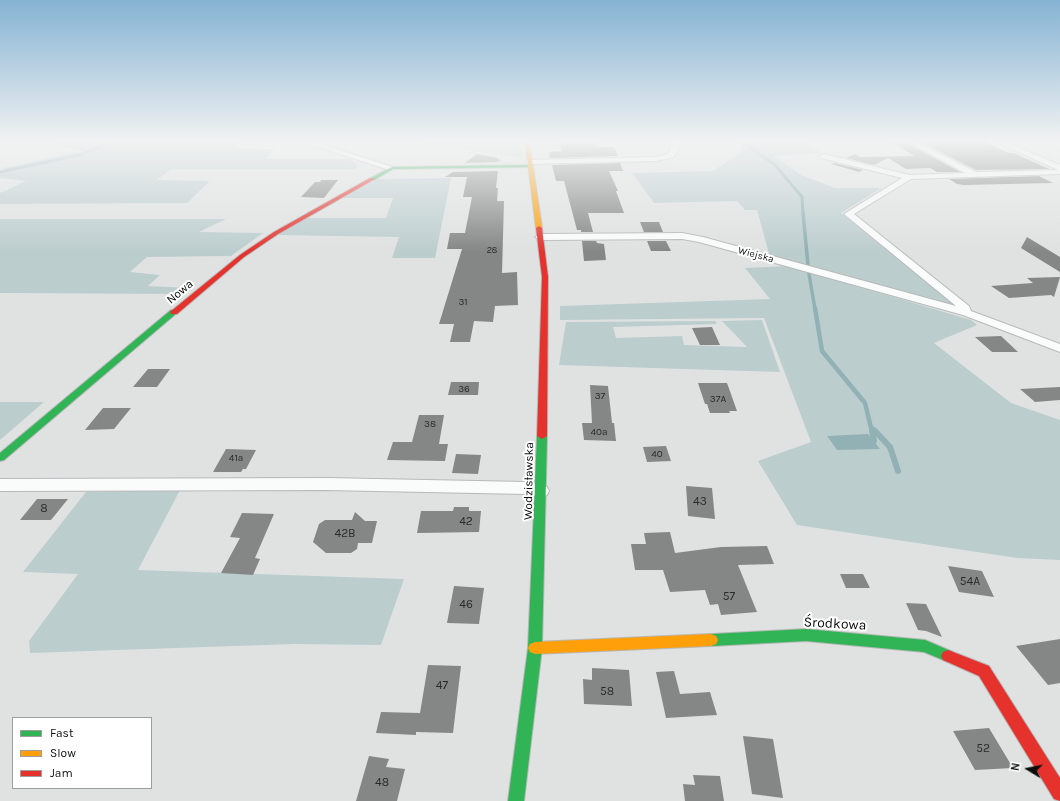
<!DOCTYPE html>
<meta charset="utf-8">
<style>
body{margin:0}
#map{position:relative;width:1060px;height:801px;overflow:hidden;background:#e0e2e2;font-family:Karla,sans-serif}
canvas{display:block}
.legend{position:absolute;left:12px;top:717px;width:140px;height:72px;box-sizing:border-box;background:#fff;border:1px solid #9d9e9e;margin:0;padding:5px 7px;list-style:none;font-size:12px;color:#0b0c0c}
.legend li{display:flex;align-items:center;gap:8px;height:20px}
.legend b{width:20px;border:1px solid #9d9e9e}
.north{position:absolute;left:1008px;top:749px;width:40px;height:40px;-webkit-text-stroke:3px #fff;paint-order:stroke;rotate:280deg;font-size:11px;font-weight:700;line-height:16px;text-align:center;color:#0b0c0c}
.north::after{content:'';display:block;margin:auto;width:14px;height:18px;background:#0b0c0c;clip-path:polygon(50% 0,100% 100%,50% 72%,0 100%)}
</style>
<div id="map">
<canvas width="1060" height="801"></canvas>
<ul class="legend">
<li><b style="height:5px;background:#30b455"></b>Fast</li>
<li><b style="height:5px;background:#ff9f0a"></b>Slow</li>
<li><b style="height:5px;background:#e5322d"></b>Jam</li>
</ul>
<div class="north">N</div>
</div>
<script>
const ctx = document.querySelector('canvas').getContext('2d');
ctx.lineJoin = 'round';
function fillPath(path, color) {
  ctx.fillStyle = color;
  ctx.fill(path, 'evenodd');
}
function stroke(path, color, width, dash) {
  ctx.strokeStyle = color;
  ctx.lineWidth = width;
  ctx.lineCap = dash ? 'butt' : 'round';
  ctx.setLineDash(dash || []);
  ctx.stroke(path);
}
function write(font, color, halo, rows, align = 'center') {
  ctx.font = font + ' Karla,sans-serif';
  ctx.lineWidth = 4;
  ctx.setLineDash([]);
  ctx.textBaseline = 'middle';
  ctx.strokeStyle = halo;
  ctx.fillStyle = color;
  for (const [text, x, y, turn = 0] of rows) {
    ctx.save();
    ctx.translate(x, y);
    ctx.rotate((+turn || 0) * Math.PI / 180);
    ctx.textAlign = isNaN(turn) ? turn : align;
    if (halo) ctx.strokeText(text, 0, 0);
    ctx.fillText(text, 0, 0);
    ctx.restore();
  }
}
fillPath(new Path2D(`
 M400 140H521L523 158Z`), '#ced6d7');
fillPath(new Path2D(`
 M64 140H112L82 151 51 144Z
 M118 140H144L143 143H145L147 140H281L241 141 236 148 274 149 266 159H350L357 164 356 169H171L157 180 210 181 187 203 0 204V193L26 181 0 178V170L29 171 0 169 75 152 85 153Z
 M741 140H805L821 153 774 156 801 175 835 188H882L841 213 957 307 770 257 757 210H745L737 201 654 203 632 173 713 171 741 152Z
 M451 178 435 258H392L399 237 276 235 306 218H386L393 198H341L376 179Z
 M0 219H226L199 232 263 233 231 256 147 257 130 272 160 275 148 286 191 288 183 294 0 293Z
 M789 266 971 320 977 325 934 343 1011 403 1060 420V560L1017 558 797 525 758 461 811 442 764 318 560 320V306L770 299 745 268Z
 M762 320 780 372 559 365 566 322 715 321 717 324 613 327 616 338 682 336 684 345 747 347 722 321Z
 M0 402H44L0 440Z
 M180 490 138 570 404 579 381 645 294 644 30 653 29 641 78 574 23 572 86 492Z`), '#bccdce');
fillPath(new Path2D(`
 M868 434 880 449 837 450 827 436Z`), '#92b1b4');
stroke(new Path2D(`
 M740 140 775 165 802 197 803 214
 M0 172 79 155 115 140`), '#92b1b4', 3);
stroke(new Path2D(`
 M803 213 808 265
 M809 274 815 309`), '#92b1b4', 3.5);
stroke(new Path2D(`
 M815 308 822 351 865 403 872 432
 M872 428 876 432`), '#92b1b4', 4.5);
stroke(new Path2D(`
 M872 431 874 441
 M875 431 890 447 898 471`), '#92b1b4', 6);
fillPath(new Path2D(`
 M940 140H980L1009 153H1014L1049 169 976 170 919 141Z
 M574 141 575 143H595L596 147H614L618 156 550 158 549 152 562 151 559 142Z
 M890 142H905L960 172H937L930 168 906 169 888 158 874 165 846 158 855 154 860 157 915 156Z
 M477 154 498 158 497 159 502 160 497 162 465 163Z
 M620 163 623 171H609L618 191H616L624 213H588L593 232H581V230H577L564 181H556L552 165Z
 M835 163 863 170 859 172 831 164Z
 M498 171 496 188H498L497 201H504L502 273 517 272 518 305 495 306 493 322 474 321 470 342H450L454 324H439L462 249H447L450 233H465L472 197H463L467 177H445L453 172Z
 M1039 176 1053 183 964 185 957 184 949 179Z
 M321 180H338L324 198 301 197 315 182H320Z
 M640 222H659L663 232H644Z
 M1027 237 1060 257V272L1021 248Z
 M582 241H596L597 243 604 244 606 260 584 261Z
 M647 241H666L671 251H651Z
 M1060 277 1054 297 1051 295 1009 298 991 286 1033 283 1027 278Z
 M712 327 720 345H700L692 328Z
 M1001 336 1018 352H992L975 337Z
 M148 369H170L157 387H133Z
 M451 382H479L478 395H448Z
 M698 383H727L737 411H729L730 413H710L707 404H705Z
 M590 385 608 386 612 423H614L616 441 584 440 582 423H592Z
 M1060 387V400L1035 402 1020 389Z
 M103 408H131L114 429 85 430Z
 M419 415H444L439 444H448L445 461 387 460 393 442H412Z
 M666 446 671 461 647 462 643 447Z
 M226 449 256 450 246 469H243L241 472H213Z
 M456 454 481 455 478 474 452 473Z
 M686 486 712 488 715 519 688 516Z
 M37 499H68L51 520H20Z
 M454 507H469V511H481L479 532 417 533 421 511H453Z
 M355 512 365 521H377L372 543H358L357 549 351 553H326L313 542 319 524 325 520H352Z
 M242 513 274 514 255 558 260 559 253 575 221 573 240 538 230 537Z
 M670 532 675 553 721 547 767 546 774 564 738 565 757 612 721 615 718 604 710 605 705 590 670 592 663 570H635L631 544H646L644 533Z
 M948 566 982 571 994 597 959 592Z
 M840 574H863L870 588H846Z
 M454 586 484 588 479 624 447 623Z
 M906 603 926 604 942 637 926 631 918 630Z
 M1060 639V683L1048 685 1016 646Z
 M428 665 461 666 453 733 416 732V735L376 733 381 712 420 713Z
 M592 668 629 670 632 706 584 704 583 679 592 680Z
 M674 671 680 694 710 692 717 715 666 718 656 672Z
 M989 728 1013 768 975 770 953 731Z
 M743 736 773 739 783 798 752 794Z
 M369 756 389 759 386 767 405 769 397 801H356Z
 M693 775 720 776 724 801H685L683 784 695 785Z`), '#858686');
const street = new Path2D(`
 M297 140H308L396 168 392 170H389Z
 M675 140H681L674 157 656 161 529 164 525 162 529 160 656 157 668 154Z
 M905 140H913L976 172 1058 170 992 140H1001L1060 165V174L911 179 854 214 969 306 971 311 1060 344V352L963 315 699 242 682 239 540 240 535 237 540 234 682 233 703 237 956 306 844 214 902 178 821 158 820 156 824 154 909 175 965 173Z
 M326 478 526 482 547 487 549 491 547 495 541 497 526 494 326 490 0 491V479Z`);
const fast = new Path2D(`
 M530 165 532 166V167L393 169 374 180 369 179 392 167Z
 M171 310H177L178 312 4 460 0 461V453Z
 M542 433 547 436 542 648 524 801H508L528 648 537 436Z
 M806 629 925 640 953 652 955 656 953 660 948 662 924 652 806 641 711 646 706 644 704 640 706 636 711 634Z`);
const slow = new Path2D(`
 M525 140H529L542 228 539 230 536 228Z
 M711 634 716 636 718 640 716 644 711 646 535 654 530 652 528 648 530 644 535 642Z`);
const jam = new Path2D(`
 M370 178 375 179 278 234 244 257 177 314H171L170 312 240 255 274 232Z
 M539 226 542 228 548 277 547 436 542 439 537 436 542 277 536 228Z
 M948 650 989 666 1060 778V801L1054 799 979 676 943 660 941 656 943 652Z`);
stroke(street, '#b7b8b9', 2);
stroke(fast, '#b7b8b9', 2);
stroke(slow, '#b7b8b9', 2);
stroke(jam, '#b7b8b9', 2);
fillPath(street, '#fafbfb');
fillPath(fast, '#30b455');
fillPath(slow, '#ff9f0a');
fillPath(jam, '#e5322d');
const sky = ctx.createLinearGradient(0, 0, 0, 252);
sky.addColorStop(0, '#85b3d3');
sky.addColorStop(0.56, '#f1f2f2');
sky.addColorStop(1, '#f1f2f200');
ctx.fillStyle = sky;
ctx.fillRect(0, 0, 1060, 252);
write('9px', '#2a2a2a', null, [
 ["28",492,250]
]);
write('10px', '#0b0c0c', '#fff', [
 ["Wiejska",756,255,15]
]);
write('10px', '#2a2a2a', null, [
 ["31",463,302],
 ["36",464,389],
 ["37",600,396],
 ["37A",718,399],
 ["38",430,424],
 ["40a",599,432],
 ["40",657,454],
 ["41a",236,458]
]);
write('12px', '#0b0c0c', '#fff', [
 ["Nowa",180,292,-40],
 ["Wodzisławska",529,481,-89]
]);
write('12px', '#2a2a2a', null, [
 ["43",700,502],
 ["8",44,509],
 ["42",466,522],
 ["42B",345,534],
 ["54A",970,582],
 ["57",729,597],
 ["46",466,605],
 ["47",442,686],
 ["58",607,692],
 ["52",983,749],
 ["48",382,783]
]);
write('14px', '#0b0c0c', '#fff', [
 ["Środkowa",835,624,3]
]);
</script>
